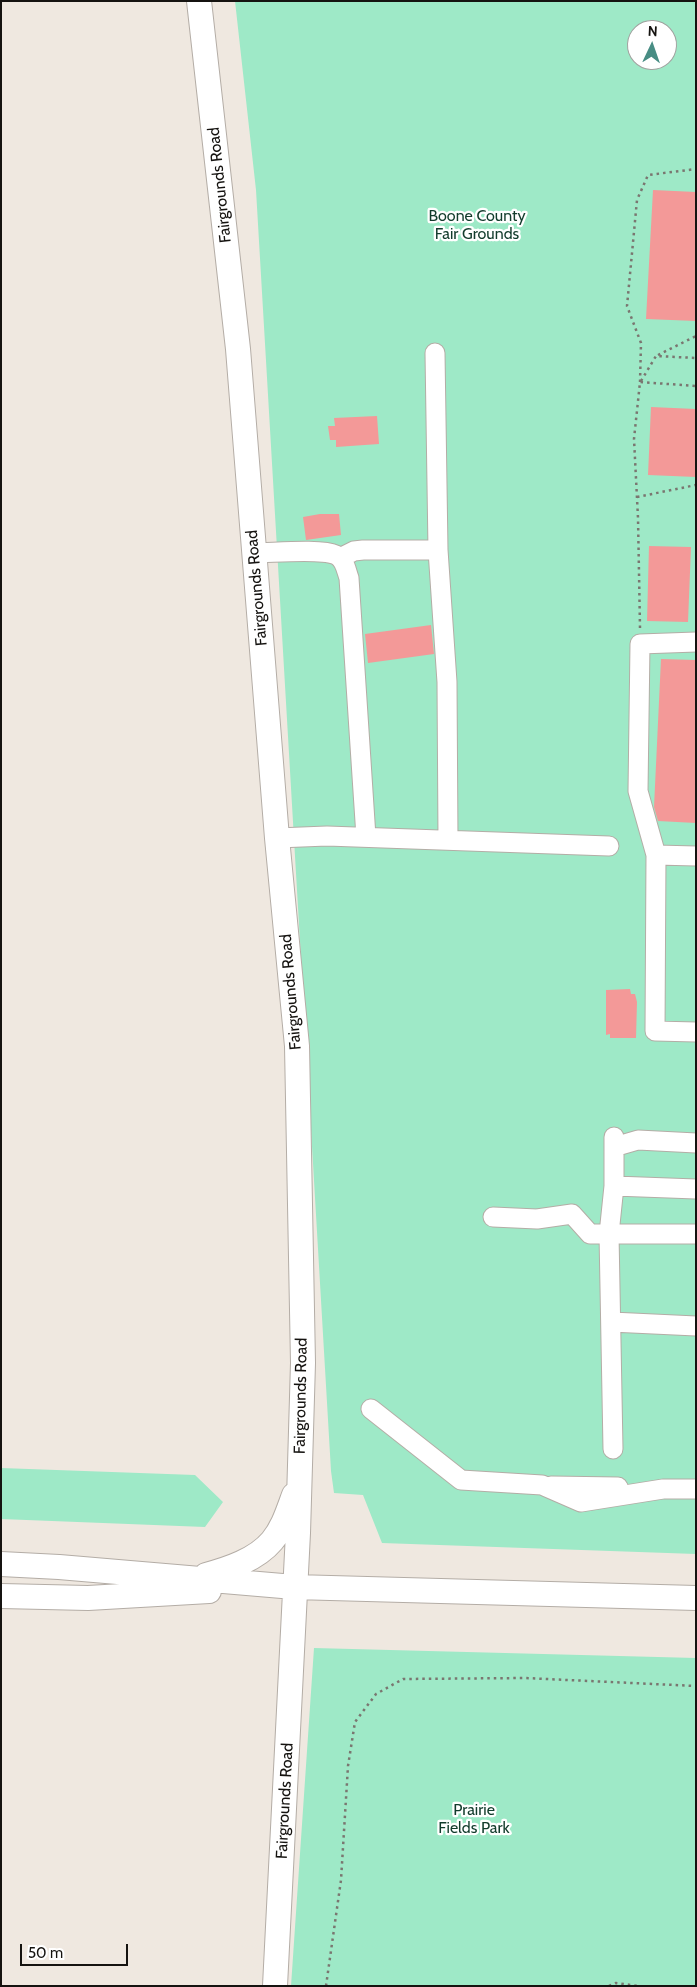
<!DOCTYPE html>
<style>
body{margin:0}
#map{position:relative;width:697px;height:1987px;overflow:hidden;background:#efe8e0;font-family:Cabin,sans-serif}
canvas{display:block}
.frame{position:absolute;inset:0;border:2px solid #151310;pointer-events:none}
.north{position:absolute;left:627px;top:20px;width:50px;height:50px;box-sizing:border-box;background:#fff;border:1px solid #a1a19f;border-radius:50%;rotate:3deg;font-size:14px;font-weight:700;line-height:20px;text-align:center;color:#151310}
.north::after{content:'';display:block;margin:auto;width:18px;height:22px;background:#488d84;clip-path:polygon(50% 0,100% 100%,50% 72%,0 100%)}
.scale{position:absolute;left:20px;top:1944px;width:108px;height:22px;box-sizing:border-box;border:2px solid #151310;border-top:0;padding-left:6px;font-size:15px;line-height:18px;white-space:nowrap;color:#151310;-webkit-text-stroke:4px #fff;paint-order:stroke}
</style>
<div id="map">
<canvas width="697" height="1987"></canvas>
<div class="frame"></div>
<div class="north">N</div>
<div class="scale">50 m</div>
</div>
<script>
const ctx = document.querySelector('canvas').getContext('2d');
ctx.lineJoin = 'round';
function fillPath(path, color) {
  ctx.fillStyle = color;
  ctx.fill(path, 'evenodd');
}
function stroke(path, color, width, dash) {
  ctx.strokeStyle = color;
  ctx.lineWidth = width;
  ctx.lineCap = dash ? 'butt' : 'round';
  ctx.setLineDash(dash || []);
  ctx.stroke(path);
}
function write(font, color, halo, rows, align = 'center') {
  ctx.font = font + ' Cabin,sans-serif';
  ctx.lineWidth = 4.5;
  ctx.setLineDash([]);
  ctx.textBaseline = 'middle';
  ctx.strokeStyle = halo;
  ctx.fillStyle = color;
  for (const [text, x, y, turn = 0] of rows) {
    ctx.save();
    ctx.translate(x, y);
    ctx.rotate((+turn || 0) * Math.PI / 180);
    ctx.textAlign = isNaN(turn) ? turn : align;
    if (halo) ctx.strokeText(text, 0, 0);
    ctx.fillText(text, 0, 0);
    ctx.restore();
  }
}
fillPath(new Path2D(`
 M235 1H696V1554L382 1543 363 1495 334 1493 331 1471 256 190ZM637 30H667V60H637Z
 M1 1468 195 1475 223 1502 205 1527 1 1519Z
 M314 1648 696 1658V1986H291Z`), '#9ee9c7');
fillPath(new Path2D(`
 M653 190 696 192V321L646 319Z
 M651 407 696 409V477L648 475Z
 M377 416 379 444 336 447V440H330L328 426H335L334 418Z
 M320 514H339L341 535 306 540 303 517Z
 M649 546 691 547 688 622 647 621Z
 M431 625 434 654 368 663 365 634Z
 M661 659 696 660V823L658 821 654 807Z
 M630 989 631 994H635L637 1002 636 1038H610V1034L606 1035V990Z`), '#f39998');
const minor = new Path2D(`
 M435 353 438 550
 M254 553C273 553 321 548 336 555 345 559 346 570 349 578L366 837
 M340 558 354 551 363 550H438L447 682 448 840
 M696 642 640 644 638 791 656 855 655 1031 696 1032
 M277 838 327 836 609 846
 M656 855 696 856
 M614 1147 638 1140 696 1143
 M614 1186 696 1189
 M493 1217 537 1219 572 1214 590 1234H696
 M611 1322 696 1326
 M371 1409 461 1480 542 1485 581 1502 663 1489H696
 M613 1449 609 1234 614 1186V1137
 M551 1486 618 1487`);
const major = new Path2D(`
 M199 1 238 349 277 838 297 1046 303 1363 298 1533 275 1986
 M1 1564 59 1567 294 1587 696 1598
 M206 1575C228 1569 256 1560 272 1541 283 1528 288 1511 294 1495
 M1 1596 88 1598 209 1591`);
stroke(minor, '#b4ada6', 21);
stroke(major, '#b4ada6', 26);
stroke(new Path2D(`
 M658 355 696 336
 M641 381 656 356 696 358
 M640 382 641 343 627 306 637 200 648 175 696 169
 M637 497 696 485
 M640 628 638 518 634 439 640 382 696 386
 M326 1986 341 1880 348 1766 355 1722 376 1694 403 1679 525 1678 696 1686
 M609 1986 616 1983 638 1986`), '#7a7670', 2.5, [2.5, 4]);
stroke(minor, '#fff', 19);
stroke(major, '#fff', 24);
write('16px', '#151310', '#fff', [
 ["Fairgrounds Road",220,185,-96],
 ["Fairgrounds Road",257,588,-95],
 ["Fairgrounds Road",291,992,-95],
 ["Fairgrounds Road",301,1396,-89],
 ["Fairgrounds Road",285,1801,-87]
]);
write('16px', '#123c2c', '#fff', [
 ["Boone County",477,216],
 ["Fair Grounds",477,234],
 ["Prairie",474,1810],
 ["Fields Park",474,1828]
]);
</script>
